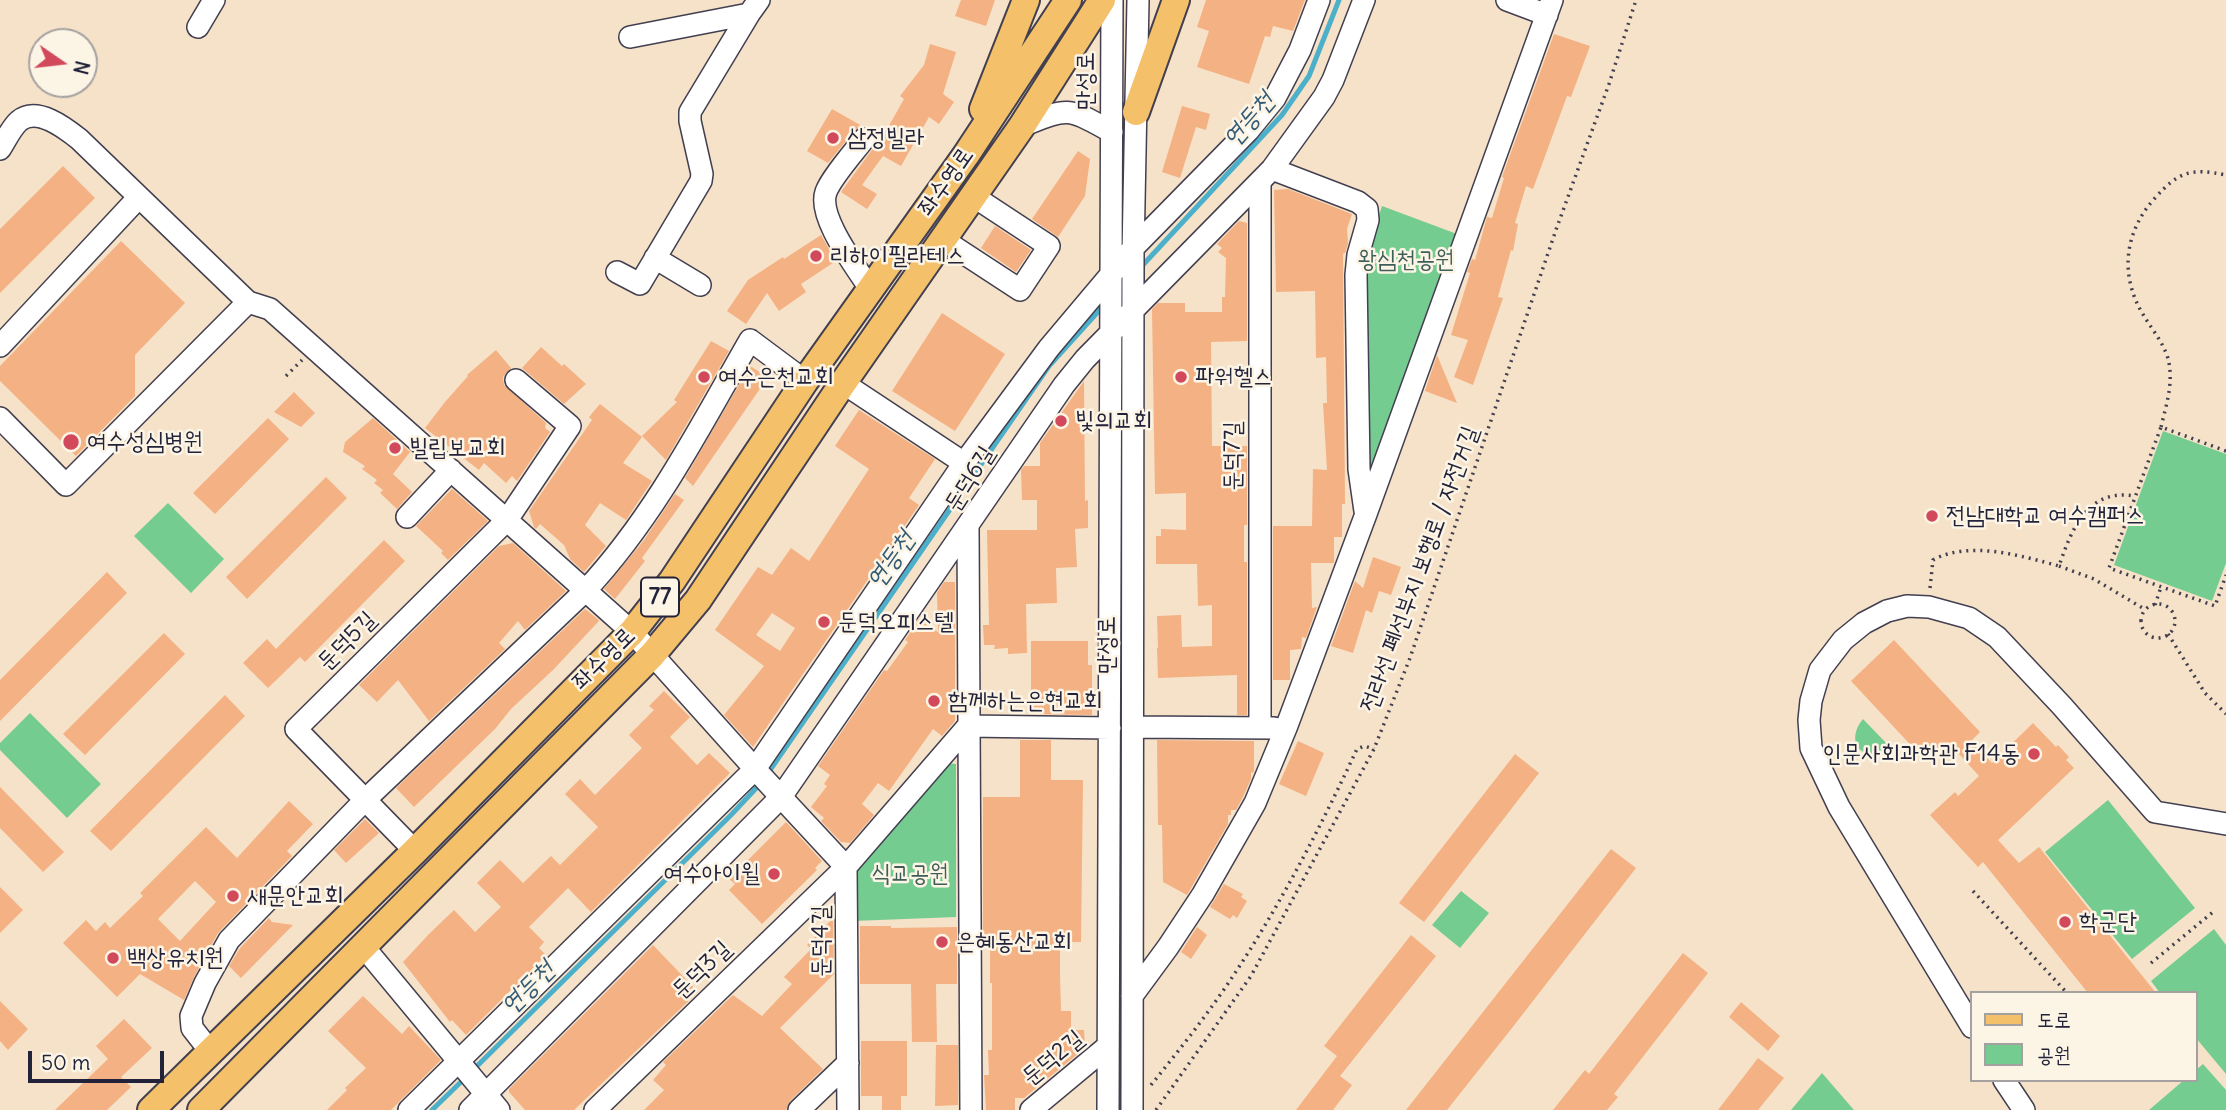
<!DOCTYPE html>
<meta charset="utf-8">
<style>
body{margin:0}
#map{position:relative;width:2226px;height:1110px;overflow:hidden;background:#f6e2c8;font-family:Delius,"Poor Story",sans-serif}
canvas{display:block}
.legend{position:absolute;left:1970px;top:991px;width:228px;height:91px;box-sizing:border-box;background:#fcf5e5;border:2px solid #a5a1a1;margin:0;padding:9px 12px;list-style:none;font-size:21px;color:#22223b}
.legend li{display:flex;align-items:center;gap:14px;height:35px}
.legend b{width:35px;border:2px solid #a5a1a1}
.north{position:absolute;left:28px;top:28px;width:70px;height:70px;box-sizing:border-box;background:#fcf5e5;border:2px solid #a5a1a1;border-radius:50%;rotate:104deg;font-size:19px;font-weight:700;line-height:28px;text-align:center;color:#22223b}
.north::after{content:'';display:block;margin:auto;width:24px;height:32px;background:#d1495b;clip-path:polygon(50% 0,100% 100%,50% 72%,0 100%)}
.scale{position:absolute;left:28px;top:1051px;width:136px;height:32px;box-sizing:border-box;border:4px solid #22223b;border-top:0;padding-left:9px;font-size:21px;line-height:24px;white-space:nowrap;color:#22223b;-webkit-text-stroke:5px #fcf5e5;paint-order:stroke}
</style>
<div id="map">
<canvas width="2226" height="1110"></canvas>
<ul class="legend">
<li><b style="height:9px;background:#f4c16a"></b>도로</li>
<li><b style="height:19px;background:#75cc91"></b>공원</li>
</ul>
<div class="north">N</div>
<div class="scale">50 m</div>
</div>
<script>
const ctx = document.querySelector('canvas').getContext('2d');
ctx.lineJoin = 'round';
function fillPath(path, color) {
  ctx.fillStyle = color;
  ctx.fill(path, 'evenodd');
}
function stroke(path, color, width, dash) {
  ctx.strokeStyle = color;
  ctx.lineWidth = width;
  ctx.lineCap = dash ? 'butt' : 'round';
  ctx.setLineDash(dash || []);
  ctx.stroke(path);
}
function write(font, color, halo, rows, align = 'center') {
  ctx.font = font + ' Delius,"Poor Story",sans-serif';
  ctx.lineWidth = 5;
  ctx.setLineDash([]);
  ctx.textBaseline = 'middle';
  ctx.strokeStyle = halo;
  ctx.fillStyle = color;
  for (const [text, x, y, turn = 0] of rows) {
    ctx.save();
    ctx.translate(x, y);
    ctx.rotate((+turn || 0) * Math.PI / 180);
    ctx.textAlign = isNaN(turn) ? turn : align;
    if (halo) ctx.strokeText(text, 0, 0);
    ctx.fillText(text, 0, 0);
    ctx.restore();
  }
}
fillPath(new Path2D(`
 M1382 206 1457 234 1375 466 1366 463 1365 259Z
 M2163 431 2226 454V563L2212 601 2114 565Z
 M168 503 224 559 191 593 134 536Z
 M30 713 101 784 67 818 0 750V743Z
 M1863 719 1890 747C1865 766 1843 743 1863 719Z
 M946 763 956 764V917L853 921V870Z
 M2108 800 2195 908 2132 959 2045 852Z
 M1461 891 1489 913 1460 948 1432 925Z
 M2214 929 2226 945V1074L2196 1038V993H2160L2151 981Z
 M2203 1064 2226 1090V1110H2149L2184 1080H2196V1070Z
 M1822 1073 1854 1110H1791Z`), '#75cc91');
stroke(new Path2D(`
 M1141 267 1282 115 1309 76 1339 0
 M768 773 1049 366 1105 304
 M472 1071 731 815 760 784
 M432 1110 465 1078`), '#4cb0cb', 5);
fillPath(new Path2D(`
 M961 0H995L986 26 955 16Z
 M1206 0H1305L1293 31 1273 26 1270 37 1265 36 1249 84 1197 67 1209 31 1197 27Z
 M1554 34 1590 46 1571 97 1567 96 1533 189 1526 186 1515 223 1518 224 1513 251 1511 250 1498 297 1503 298 1473 385 1454 377 1468 340 1451 335 1470 273 1467 272 1472 259 1475 260 1487 217 1492 218 1504 178 1502 177Z
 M930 44 956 52 943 94 954 102 939 124 929 117 901 166 883 156 862 185 877 194 867 209 841 192 874 147 876 135 879 136 883 129 886 131 904 99 900 96 924 65Z
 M1182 106 1210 114 1206 130 1196 127 1180 178 1162 172Z
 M832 109 862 126 854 131 828 163 807 151Z
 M1078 151 1090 159 1085 196 1058 237 1032 219Z
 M63 166 95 198 0 293V229Z
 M1288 189 1352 214 1347 229 1348 244 1345 253 1343 254 1345 504H1342V537H1334V563H1311L1312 608 1317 607 1306 638 1302 637 1301 649 1290 650V680H1273V526H1312L1313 469 1327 470 1323 403H1327L1326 357 1316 358 1315 291 1276 292 1274 190Z
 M1239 221 1247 223V341L1211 342 1212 446H1247V525H1244V562H1247V715H1237V675L1158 678 1157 648H1158L1157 616 1181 615 1182 647 1212 646V605L1198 606 1197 564H1156V536H1161V529L1186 530V493L1155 494 1152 309 1158 303H1185V312H1222V297H1225L1226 258 1218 252 1222 248 1217 244Z
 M995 226 1031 250 1016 272 981 248Z
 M821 235 836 261 801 284 806 292 779 311 767 293 746 324 727 311 748 280 783 257 784 259Z
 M121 241 185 303 135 355V396L76 456 0 381V366Z
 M942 313 1005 354 955 431 892 391Z
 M711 341 729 351 666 460 642 436 677 402 674 400Z
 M541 347 562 366 564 364 586 384 564 404 522 368Z
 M496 350 511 368 503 377 504 385 546 423 545 428 550 432 517 481 512 476 506 483 484 463 479 470 425 428 445 402 468 376 467 375Z
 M1437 355 1457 403 1425 391Z
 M750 366 768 377 693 486 685 478Z
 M1084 381 1085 501 1088 500V528L1075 529 1077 567 1056 568 1057 603 1026 604 1027 653 1008 654V648L994 649 995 645H984L983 625H989L987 530H1037V500H1022L1021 470 1024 466H1040V443Z
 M294 392 315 413 301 427 274 412Z
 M600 404 642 437 623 463 652 481 626 520 600 503 585 525 606 546 584 572 570 559 564 545 540 524 536 529 534 527 529 511 592 420 589 417Z
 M859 410 935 459 909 498 919 505 753 747 724 715 764 666 715 630 758 567 772 575 791 548 809 561 869 469 835 446ZM772 613 795 628 780 651 756 635Z
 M268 418 289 439 215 514 193 493Z
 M373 418 410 452 393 474 412 492 397 509 380 493 383 490 374 483 377 480 362 469 365 466 343 452 345 442Z
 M326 477 347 498 247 599 226 577Z
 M452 489 488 521 448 560 441 553 443 551 416 526Z
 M675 494 684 500 642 558 645 561 615 599 604 589 644 540Z
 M384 540 405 561 305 662 300 657 268 688 243 663 267 639 276 649Z
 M513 543 566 591 525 630 518 621 499 643 505 649 429 721 398 680 377 702 359 685 499 546Z
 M1373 557 1401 567 1391 595 1379 591 1372 613 1366 610 1353 653 1331 646 1355 581 1363 588Z
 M107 572 127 593 0 721V680Z
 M944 582H955V721L942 736 933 729 889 791 878 783 862 804 874 815 850 843 841 842 821 821 824 818 811 807 827 786 824 784 830 775 818 766 884 670 887 671 908 642 905 640 919 619 938 632 937 593Z
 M585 609 599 620 598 622 553 670 511 709 495 729 414 807 396 788Z
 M164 633 185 654 85 755 63 734Z
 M1894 640 1980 732 1971 741 1992 763 2033 723 2056 747 2058 745 2069 757 2066 760 2074 768 1998 840 2019 863 2039 847 2156 993H2088L1983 862 1978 867 1930 815 1955 792 1958 796 1979 776 1949 743 1934 757 1922 752 1919 754 1851 681Z
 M1031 641H1088V665H1092V715L1031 714Z
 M664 691 690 717 670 737 697 765 709 753 730 773 591 912 568 888 529 927 544 942 539 948 546 955 466 1035 452 1020 450 1022 403 962 429 934 454 910 475 932 501 907 477 883 500 860 523 883 551 856 560 865 598 827 565 794 580 779 595 795 642 748 629 735 654 710 649 706Z
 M225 695 245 716 111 851 90 831Z
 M1020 740H1051V780H1083L1081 942H1060V975L1061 1011H1071V1030H1084L1085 1048 1024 1098H1015V1110H986L984 1075H989L988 1050H992V983H990V942H983V797H1020Z
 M1157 740 1254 741V771L1253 773 1251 772V779L1243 797 1236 810H1231V815H1228V824L1187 895 1163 882 1162 825H1158Z
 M1298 741 1324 753 1306 796 1279 784Z
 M1515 754 1539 773 1424 922 1399 903Z
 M0 787 64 852 43 872 0 828Z
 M289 801 313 824 287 851 292 856 218 933 194 977 184 1000 140 974 117 997 63 943 86 920 96 931 105 922 110 928 143 896 140 893 206 827 237 858ZM195 881 216 902 180 941 158 919Z
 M365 819 379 833 346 863 334 850Z
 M786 822 822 861 815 868 817 870 762 924 729 890 735 884 729 879Z
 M1611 849 1636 868 1512 1028 1447 1110H1406Z
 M1224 884 1243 894 1241 897 1247 901 1237 918 1233 915 1230 919 1210 907Z
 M0 887 23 910 0 933Z
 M269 918 272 922 293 925 241 978 229 966 240 948Z
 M833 918 834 974 780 1028 823 1069 790 1101 786 1110H644L664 1090 653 1080 666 1065 663 1062 733 995 762 1016 792 984 784 977 811 949 807 945Z
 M860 926H891V928L957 927V984H936L937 1042H912L911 984H860Z
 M1197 927 1207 935 1191 959 1181 952Z
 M1411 935 1436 956 1340 1076 1352 1085 1333 1110H1296L1337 1056 1324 1046Z
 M653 945 698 992 574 1110H525L509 1092V1089Z
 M1683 953 1708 973 1614 1094 1618 1097 1607 1110H1553L1585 1070 1589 1074Z
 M363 996 402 1034 409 1026 441 1060 391 1110H327L347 1090 345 1088 366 1068 328 1031Z
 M0 1001 28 1029 8 1050 0 1041Z
 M1741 1002 1780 1036 1768 1051 1729 1017Z
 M124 1019 152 1048 121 1077 131 1087 107 1110H55L108 1059 96 1046Z
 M861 1041H907V1096H901V1110H882V1096H861Z
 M936 1045H958V1105L935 1106Z
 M1758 1058 1784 1078 1758 1110H1718Z`), '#f4b183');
const minor = new Path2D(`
 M1507 0 1547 15
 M198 27 214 0
 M630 37 749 14 759 0
 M1022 126C1070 107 1066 107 1112 132
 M864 139C854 152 831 178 826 192 817 217 857 268 870 289
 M0 149C6 140 11 128 19 121 37 106 65 128 79 139L248 302 270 309 632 632 755 769 846 867 848 1110
 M1272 169 1358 202 1367 209 1368 220 1358 255 1356 275 1359 469 1365 511
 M1260 183V728
 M942 239 1020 290 1049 246 973 196
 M655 258 700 285
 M617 272 640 284 701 181 702 174 690 121V112L749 14
 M0 346 139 197
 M843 383 964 463
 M0 418 66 485 248 302
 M407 517 451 470
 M968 527 971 1110
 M1133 727 1274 728
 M415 851 296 729 507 520 570 426 516 380
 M363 946 499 1110
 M1132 996 1168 947 1203 894 1255 803 1286 728 1366 514 1552 0
 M1972 1027 1839 807 1811 748 1809 720 1811 701 1820 670 1843 640 1864 623 1887 611 1907 606 1929 607 1969 618 1997 637 2062 706 2155 812 2226 824
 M210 1051 192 1028 191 1016 205 983 229 940 365 800 586 590C654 517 700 427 750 340L805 381
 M2004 1080 2024 1110
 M409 1110 755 769 964 463 1049 348 1134 247 1248 131 1275 98 1300 50 1319 0
 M470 1110 781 797 1064 385 1085 359 1272 169 1324 97 1333 80 1364 0
 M595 1110 846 867 968 726 1110 728
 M799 1110 848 1063
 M1031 1110 1108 1046
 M1108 1110 1112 0
 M1132 1110 1133 253 1138 0`);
const major = new Path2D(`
 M983 109 1026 0
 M1136 112 1176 0
 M151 1110 415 851 632 632 672 581 805 381 966 155 1068 0
 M201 1110 652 655 698 600 843 383 1022 126 1102 0`);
stroke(minor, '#423f50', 24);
stroke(major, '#423f50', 30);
stroke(new Path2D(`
 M286 376 302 360
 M2161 427C2166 406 2173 385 2169 363 2166 346 2153 331 2144 316 2119 276 2124 232 2155 198 2179 171 2191 168 2226 175
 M2226 451 2161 427 2109 568 2215 606 2226 575
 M2059 566 2094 579 2146 610
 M1930 588 1933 560C1969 540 2022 556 2059 566 2072 528 2088 488 2135 496
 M2141 621a17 17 0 1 1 34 0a17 17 0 1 1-34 0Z
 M2155 605 2161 587
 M2168 634 2205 693 2226 714
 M1973 891 2067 993
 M2151 963 2213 912
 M1151 1085C1181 1048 1211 1010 1237 970 1283 900 1322 824 1357 749L1364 746 1374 749
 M1156 1110 1251 976 1374 749 1410 658 1557 227 1609 84 1636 0`), '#423f50', 3.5, [2, 5]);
stroke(minor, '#fff', 21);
stroke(major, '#f4c16a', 26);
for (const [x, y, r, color] of [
 [833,138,7,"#d1495b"],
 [816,256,7,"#d1495b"],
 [704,377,7,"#d1495b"],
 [1181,377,7,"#d1495b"],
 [1061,421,7,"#d1495b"],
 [71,442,9,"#d1495b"],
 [395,448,7,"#d1495b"],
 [1932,516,7,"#d1495b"],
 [824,622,7,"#d1495b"],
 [934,701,7,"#d1495b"],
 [2034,754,7,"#d1495b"],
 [774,874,7,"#d1495b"],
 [233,896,7,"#d1495b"],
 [2065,922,7,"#d1495b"],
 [942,942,7,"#d1495b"],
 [113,958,7,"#d1495b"]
]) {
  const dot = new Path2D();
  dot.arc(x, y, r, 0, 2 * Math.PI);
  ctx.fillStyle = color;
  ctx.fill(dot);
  stroke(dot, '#fcf5e5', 2.5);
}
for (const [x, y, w] of [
 [660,597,38]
]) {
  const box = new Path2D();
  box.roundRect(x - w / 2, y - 19.5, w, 39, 5);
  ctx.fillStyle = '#fcf5e5';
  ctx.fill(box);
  stroke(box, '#22223b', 2);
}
write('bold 23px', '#22223b', null, [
 ["77",660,597]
]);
write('24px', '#22223b', '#fcf5e5', [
 ["만성로",1086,81,-90],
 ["좌수영로",946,182,-55],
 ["둔덕7길",1233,456,-90],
 ["둔덕6길",970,479,-58],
 ["전라선 폐선부지 보행로 / 자전거길",1420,569,-70],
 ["둔덕5길",347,641,-45],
 ["만성로",1107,645,-90],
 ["좌수영로",604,659,-45],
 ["둔덕4길",821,941,-90],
 ["둔덕3길",702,970,-44],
 ["둔덕2길",1053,1058,-39]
]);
write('24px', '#22223b', '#fcf5e5', [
 ["삼정빌라",847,138],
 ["리하이필라테스",830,256],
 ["여수은천교회",718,377],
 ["파워헬스",1195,377],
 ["빛의교회",1075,421],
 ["여수성심병원",87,442],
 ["빌립보교회",409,448],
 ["전남대학교 여수캠퍼스",1946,516],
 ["둔덕오피스텔",838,622],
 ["함께하는은현교회",948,701],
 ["인문사회과학관 F14동",2020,754,"right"],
 ["여수아이윌",760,874,"right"],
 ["새문안교회",247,896],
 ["학군단",2079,922],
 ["은혜동산교회",956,942],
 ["백상유치원",127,958]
], 'left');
write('24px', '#3f5e59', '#fcf5e5', [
 ["왕심천공원",1406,260],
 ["식교공원",910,874]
]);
write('italic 26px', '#335b75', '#fcf5e5', [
 ["연등천",1249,120,-49],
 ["연등천",891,560,-55],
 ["연등천",528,988,-45]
]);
</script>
